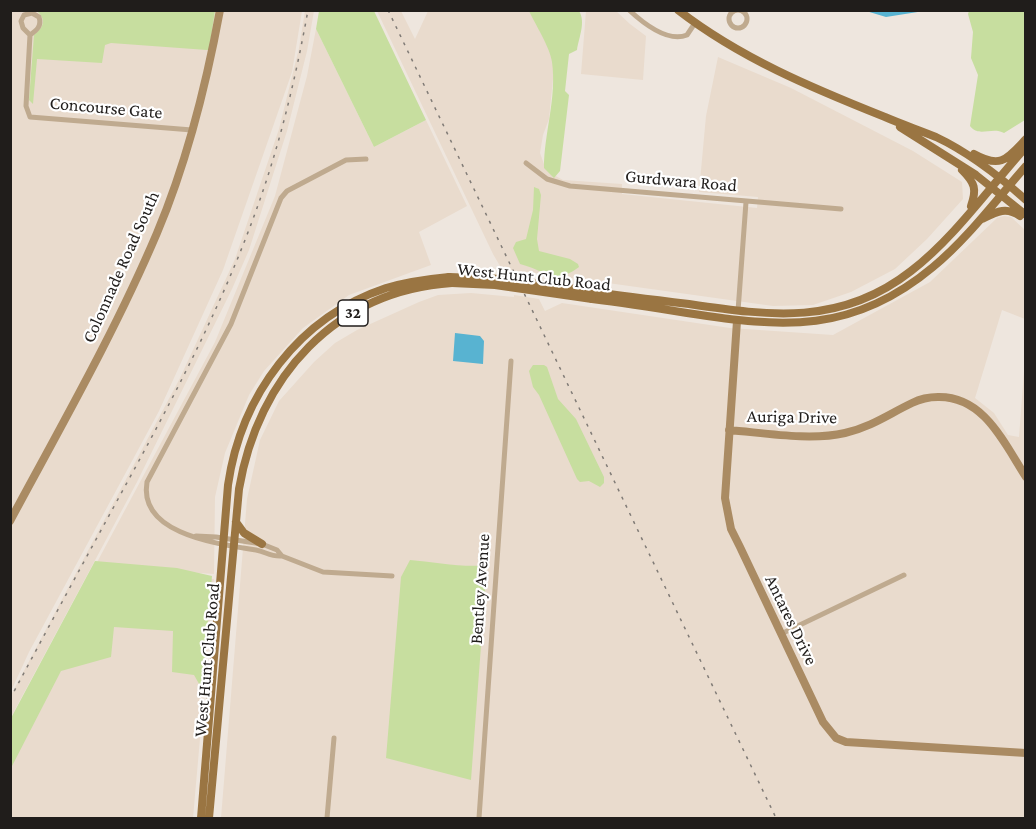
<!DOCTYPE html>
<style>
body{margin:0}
#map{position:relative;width:1036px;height:829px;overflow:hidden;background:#eee6de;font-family:"Crimson Pro",serif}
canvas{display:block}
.frame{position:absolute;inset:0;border:12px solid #201d1b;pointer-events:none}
</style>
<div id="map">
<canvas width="1036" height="829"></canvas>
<div class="frame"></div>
</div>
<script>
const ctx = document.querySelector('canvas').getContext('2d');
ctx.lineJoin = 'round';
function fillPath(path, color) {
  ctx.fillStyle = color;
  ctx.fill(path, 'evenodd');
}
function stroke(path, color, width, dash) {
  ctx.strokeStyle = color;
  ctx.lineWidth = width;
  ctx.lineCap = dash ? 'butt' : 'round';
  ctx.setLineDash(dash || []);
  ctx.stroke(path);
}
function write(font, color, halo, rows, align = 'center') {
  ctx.font = font + ' "Crimson Pro",serif';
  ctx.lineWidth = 4.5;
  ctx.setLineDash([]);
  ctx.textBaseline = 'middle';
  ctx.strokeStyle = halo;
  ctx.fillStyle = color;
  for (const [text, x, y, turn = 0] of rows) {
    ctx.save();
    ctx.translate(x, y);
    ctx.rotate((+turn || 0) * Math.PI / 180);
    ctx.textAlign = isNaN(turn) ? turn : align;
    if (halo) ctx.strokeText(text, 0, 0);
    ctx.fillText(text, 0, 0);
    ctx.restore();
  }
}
fillPath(new Path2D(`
 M11 11H302L292 72 223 270 159 411 29 652 11 691Z
 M305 11H314L307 51 287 131 249 250 232 289 137 482 11 717V695L180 378 235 259 279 129 299 48Z
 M377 11H401L415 39 428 11H530L555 59 549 119 543 135 540 153 545 167 554 175 563 180 622 184V194L757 208 758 197 699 192 706 116 718 57 791 88 913 151 962 182 963 199 927 239 895 269 851 292 813 305 773 306 536 273 527 272V274L503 271 493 254Z
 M586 11H616L630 24 646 36 643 80 581 74Z
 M316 29 374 147 426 120 467 206 419 232 431 265 349 295 303 328 264 371 249 395 225 453 215 497 214 574 95 566 215 342 275 196 307 76Z
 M1004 216 1011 217 1025 230V319L1002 310 975 398 994 413 1008 435 1019 437 1025 358V818H221L247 499 260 440 279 401 314 362 335 343 357 330 419 302 438 295 471 293 514 297V295L539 299 545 311 562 303 730 328 833 335 930 282 997 218Z
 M95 569 214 579 193 818H11L10 764Z`), '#e9dbcd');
fillPath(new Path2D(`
 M37 11H215L209 50H207L111 43 105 45 102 63 37 59 33 104 29 100 34 35C43 28 47 20 37 11Z
 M319 11H374L426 120 374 147 316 29Z
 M529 11H579C586 22 579 37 577 50L569 54 565 91 569 95 560 171 554 178 544 168C544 133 557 98 552 62 550 47 535 24 529 11Z
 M969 11H1025V120L1004 133C992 126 979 138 970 126L978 75 971 58 973 32 968 14Z
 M534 187 539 189 541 195 537 239 539 251 570 259 578 264 579 267C554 286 545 270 520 264L513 248 516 242 526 239 533 210Z
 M533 365H544L547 367 558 399 576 419 604 477V483L600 487 589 481 580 482 577 479 539 395 533 387 529 371Z
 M410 560C433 562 466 568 487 565L471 780 386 758 401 577Z
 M95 561 177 568 212 576 202 689 194 675 172 672 173 631 114 627 111 657 61 671 11 768V718Z`), '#c7de9f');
fillPath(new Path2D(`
 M866 11H924L886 17Z
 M455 333 480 336 484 341 483 364 453 361Z`), '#58b3d1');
stroke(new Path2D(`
 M629 10C643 23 667 43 687 35L695 23
 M729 19a9 9 0 1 1 18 0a9 9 0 1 1-18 0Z
 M30 35 23 28 21 21 24 15 32 13 39 17C42 26 37 30 30 35L26 106 30 117 192 130
 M526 163 547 179 570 186 841 209
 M738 311 746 202
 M196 536 216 537 262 544 277 550 282 556 323 572 392 576
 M282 556C271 557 266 552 256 550 220 544 138 535 147 482L231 324 281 198 287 191 346 160 366 159
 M781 634 904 575
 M327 818 334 738
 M479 818 511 361`), '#bfaa8f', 5);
stroke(new Path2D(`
 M737 321 725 498 731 529 740 547 823 722 836 738 846 742 1026 753
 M729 430C765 433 810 441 845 433 873 426 887 415 912 403 920 399 929 397 938 397 984 396 1004 443 1026 477
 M10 521C61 426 115 332 157 233 187 162 206 86 220 10`), '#aa8b63', 8);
stroke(new Path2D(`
 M678 10C740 58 812 88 885 117 901 124 919 130 936 137 968 152 999 176 1026 200
 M900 127 976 175 1026 215
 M974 154C1001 169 1007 159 1026 139
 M962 170C975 183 977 189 971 206
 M982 219C996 212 1006 206 1020 216
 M589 291C622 296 655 300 689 304 770 316 841 326 911 271 954 238 989 188 1026 147
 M592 299C624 303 656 308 687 313 783 328 853 334 933 267 968 238 996 200 1026 166
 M236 522 244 533 262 544
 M201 818 228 485C241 395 299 317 386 288 407 282 428 279 449 277
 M209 818 239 489C258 377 335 291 452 283`), '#9a7542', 8);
stroke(new Path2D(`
 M388 10 776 818
 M10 699C49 626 89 552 129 479 177 391 223 303 257 208 280 144 296 77 308 10`), '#807b76', 1.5, [3, 6]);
stroke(new Path2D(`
 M449 277 504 279 589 291
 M452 283 495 285 592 299`), '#9a7542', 8);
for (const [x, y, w] of [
 [353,313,30]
]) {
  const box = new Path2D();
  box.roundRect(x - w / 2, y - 13, w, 26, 4.5);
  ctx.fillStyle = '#fff';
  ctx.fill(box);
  stroke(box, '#201d1b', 1.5);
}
write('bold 16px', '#201d1b', null, [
 ["32",353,313]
]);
write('18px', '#201d1b', '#fff', [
 ["Concourse Gate",106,108,5],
 ["Gurdwara Road",681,181,5],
 ["Colonnade Road South",121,267,-66],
 ["West Hunt Club Road",534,277,6],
 ["Auriga Drive",792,417,1],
 ["Bentley Avenue",480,589,-86],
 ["Antares Drive",791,620,64],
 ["West Hunt Club Road",207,660,-85]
]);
</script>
